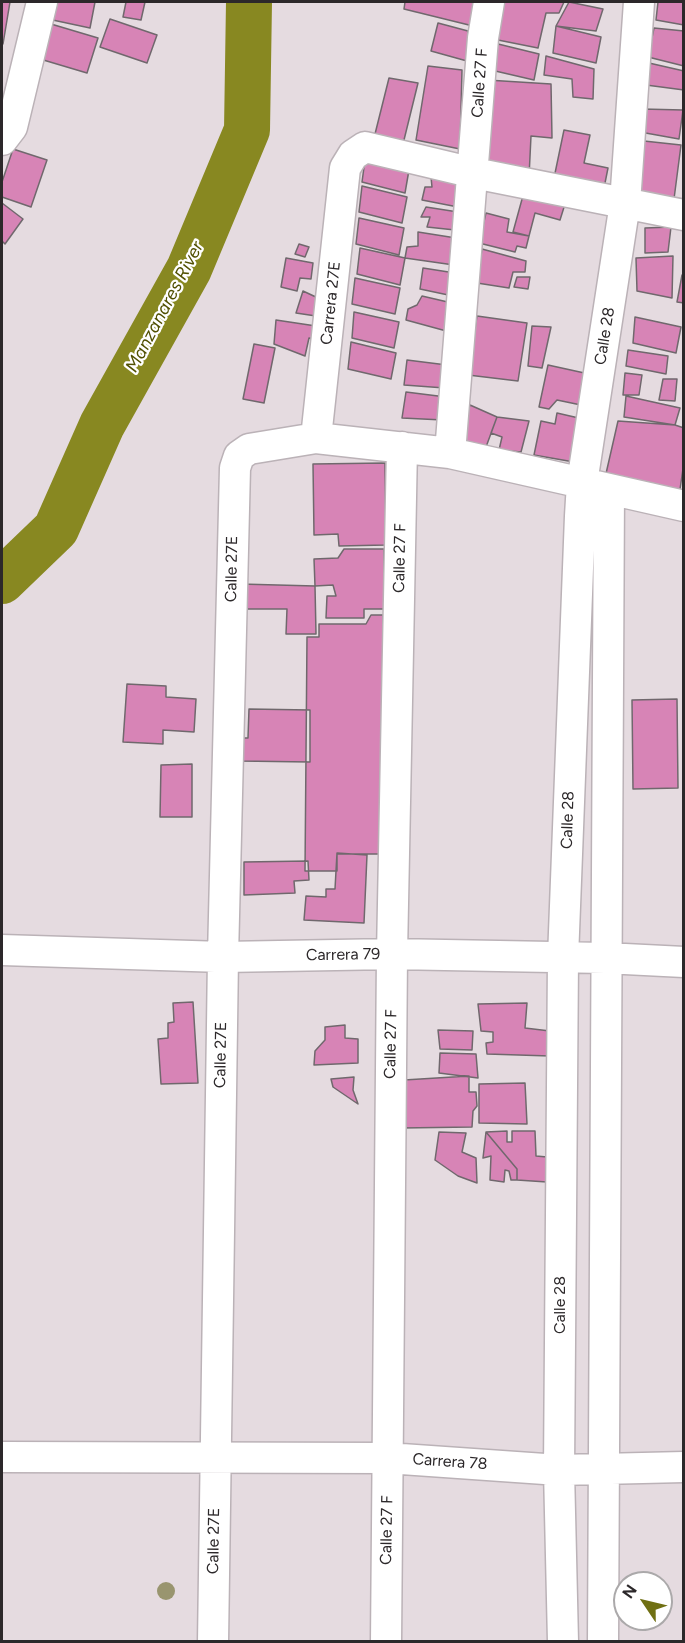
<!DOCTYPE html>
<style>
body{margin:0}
#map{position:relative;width:685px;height:1643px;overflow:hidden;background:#e5dbe0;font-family:Figtree,sans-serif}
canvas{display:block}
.frame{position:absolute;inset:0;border:3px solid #2c282a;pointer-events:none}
.north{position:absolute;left:613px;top:1571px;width:60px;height:60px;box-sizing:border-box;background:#fff;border:2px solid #aba9aa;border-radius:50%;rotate:305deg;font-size:16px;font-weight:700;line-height:24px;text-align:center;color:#2c282a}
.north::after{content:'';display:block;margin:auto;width:21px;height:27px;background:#707013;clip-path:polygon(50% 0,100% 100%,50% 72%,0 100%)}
</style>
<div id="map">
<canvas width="685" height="1643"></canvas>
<div class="frame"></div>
<div class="north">N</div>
</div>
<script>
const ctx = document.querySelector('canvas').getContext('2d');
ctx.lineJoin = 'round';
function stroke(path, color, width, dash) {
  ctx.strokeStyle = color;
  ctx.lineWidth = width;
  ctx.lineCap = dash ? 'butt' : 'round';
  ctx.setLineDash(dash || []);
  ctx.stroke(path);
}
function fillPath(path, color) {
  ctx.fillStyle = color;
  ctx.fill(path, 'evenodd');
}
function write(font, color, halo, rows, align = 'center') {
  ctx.font = font + ' Figtree,sans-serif';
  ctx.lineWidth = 4.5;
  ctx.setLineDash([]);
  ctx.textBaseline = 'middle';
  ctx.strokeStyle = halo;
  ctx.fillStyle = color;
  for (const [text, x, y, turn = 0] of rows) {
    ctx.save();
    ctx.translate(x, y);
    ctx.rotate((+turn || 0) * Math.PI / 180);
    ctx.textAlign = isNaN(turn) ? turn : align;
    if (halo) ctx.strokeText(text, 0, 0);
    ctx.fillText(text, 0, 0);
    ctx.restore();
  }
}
stroke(new Path2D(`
 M2 581 56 529 102 425 189 269 247 130 249 2`), '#888821', 46);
const building = new Path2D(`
 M2 2H10L3 44 2 43Z
 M52 2H95L90 28 48 19Z
 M126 2H145L141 20 123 17Z
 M405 2H478L473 26 404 9Z
 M495 2H564L559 13H546L538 48 488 38Z
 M569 2 603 9 596 31 556 26Z
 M658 2H684V25L656 20Z
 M110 19 157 35 147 63 100 47Z
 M438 23 468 31 467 61 431 51Z
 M51 24 98 38 87 73 40 59Z
 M556 26 601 37 596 63 553 53Z
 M654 28 684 31V66L648 57Z
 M494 43 539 54 534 80 491 70Z
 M546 56 594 69 593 99 573 97 572 79 544 75Z
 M649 63 684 71V90L646 85Z
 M428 66 462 70 460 149 416 140Z
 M389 78 418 83 403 144 374 138Z
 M487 80 551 84 552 138 531 136 529 177 479 166Z
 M642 109 683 110 679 139 640 132Z
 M564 130 590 135 584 163 608 168 604 188 554 178Z
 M644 141 681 145 674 199 638 195Z
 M13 149 47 160 31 207 2 197V182Z
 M365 160 409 170 405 193 362 182Z
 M431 177 460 181 458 207 422 200 425 187H432Z
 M362 186 407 197 402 223 359 212Z
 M524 192 565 204 560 220 535 213 529 236 513 232Z
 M2 203 23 219 5 244 2 241Z
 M426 207 458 212 455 230 427 227 430 217H421Z
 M486 213 509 219 507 232 529 236 526 248 517 246 515 252 479 243Z
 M359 218 404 228 399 255 356 244Z
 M671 227 668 252 645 253V228Z
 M418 232 456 238 454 265 405 258 407 247 418 246Z
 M299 244 309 247 305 257 295 254Z
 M360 248 405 258 400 285 357 274Z
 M482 249 526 261 525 272H513L509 288 477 283Z
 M673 256 672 298 637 291 636 258Z
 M286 258 313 263 311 279 300 278 297 291 281 287Z
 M423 268 455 273 453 296 420 289Z
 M682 275H684V303L677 302Z
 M517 277H530L528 289 514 287Z
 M355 278 400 288 395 314 352 304Z
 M303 291 318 298 316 316 296 313Z
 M422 296 452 303 450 332 406 320 408 309 417 305Z
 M354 312 399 322 394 348 352 338Z
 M477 316 527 323 518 381 468 375Z
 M635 317 681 327 676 353 633 343Z
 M276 320 316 326 314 339 309 338 305 356 274 344Z
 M532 326 551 327 542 368 528 366Z
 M351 342 396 353 391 379 348 369Z
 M254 344 275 348 264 403 243 399Z
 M628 350 668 356 666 374 626 366Z
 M407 360 447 365 445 388 404 385Z
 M548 365 589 374 581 405 557 400 549 409 539 407Z
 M625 373 642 375 639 395H623Z
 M663 379H677L675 401 659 400Z
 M406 392 446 397 443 420 402 418Z
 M626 396 680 408 675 425 624 417Z
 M470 405 497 417 486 447 458 440Z
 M557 413 583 419 574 462 534 455 541 421 555 424Z
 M497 417 529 421 521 452 499 450 502 437 491 433Z
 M618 421 675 425 684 428V462L679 496 605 478Z
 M385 463 386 545 339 546 338 534 314 535 313 464Z
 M344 549H384V609H364V618H326L327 596H336L333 585 315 586 314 559 338 558Z
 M240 584 315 586 316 634H286L287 609H240Z
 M371 615H383L381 854H337V871H305L307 637H319V624H366Z
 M127 684 166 686V697L196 699 194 732 163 730V744L123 742Z
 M677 699 678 788 633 789 632 700Z
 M249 709 310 710V762L239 761V738H248Z
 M192 764V817H160L161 765Z
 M337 853 367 855 364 923 304 920 306 896 326 897V889H335Z
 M308 861 309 880 294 881 295 893 244 895V862Z
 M193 1002 198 1083 161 1084 158 1039 168 1038V1023L174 1022 173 1003Z
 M527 1003 525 1028 550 1031V1056L487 1054 486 1043 493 1042V1032L481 1031 478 1004Z
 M345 1025V1038L358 1039V1063L314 1065 315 1051 325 1040V1027Z
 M438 1030 473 1031 472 1050 440 1049Z
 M440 1053 476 1054 478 1078 439 1073Z
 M469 1076V1092H476L477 1106 473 1111 472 1127 401 1128 404 1080Z
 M354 1077 353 1090 358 1104 333 1087 331 1079Z
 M525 1083 527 1124 479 1123V1084Z
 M507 1131V1142H512V1131H535L536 1156 547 1157V1182L517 1180V1169L486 1132Z
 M439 1132 466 1133 462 1152 476 1158 477 1183 458 1176 435 1160Z
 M486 1132 517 1169V1180H511L509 1171 505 1170 504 1182 490 1180 491 1156 483 1158Z`);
fillPath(building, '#d784b6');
stroke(building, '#70686d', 1.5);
const minor = new Path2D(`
 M2 140 12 127 42 2
 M316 438 345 168 353 155 365 147 474 173 684 215
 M450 453 483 38 489 2
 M2 950 223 957 392 954 605 958 684 962
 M2 1457 387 1458 559 1470 684 1467
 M213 1642 223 957 235 468 239 456 249 449 316 438 450 453 684 506
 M386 1642 392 954 402 447
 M563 1642 559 1470 563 958 580 516 582 483 625 203 639 2
 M603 1642 609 489`);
stroke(minor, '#bbb2b7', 33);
stroke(minor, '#fff', 30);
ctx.fillStyle = '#99956f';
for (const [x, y] of [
 [166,1591]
]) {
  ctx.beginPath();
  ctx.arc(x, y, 9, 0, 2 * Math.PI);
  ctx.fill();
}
write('16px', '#2c282a', '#fff', [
 ["Calle 27 F",480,83,-86],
 ["Carrera 27E",331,303,-84],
 ["Calle 28",605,336,-81],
 ["Calle 27 F",400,558,-89],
 ["Calle 27E",232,569,-89],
 ["Calle 28",568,820,-88],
 ["Carrera 79",343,955,-1],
 ["Calle 27 F",391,1044,-89],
 ["Calle 27E",221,1055,-89],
 ["Calle 28",560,1305,-90],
 ["Carrera 78",450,1462,4],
 ["Calle 27 F",387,1530,-89],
 ["Calle 27E",214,1541,-89]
]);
write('italic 18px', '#515002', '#fff', [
 ["Manzanares River",165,307,-62]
]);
</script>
